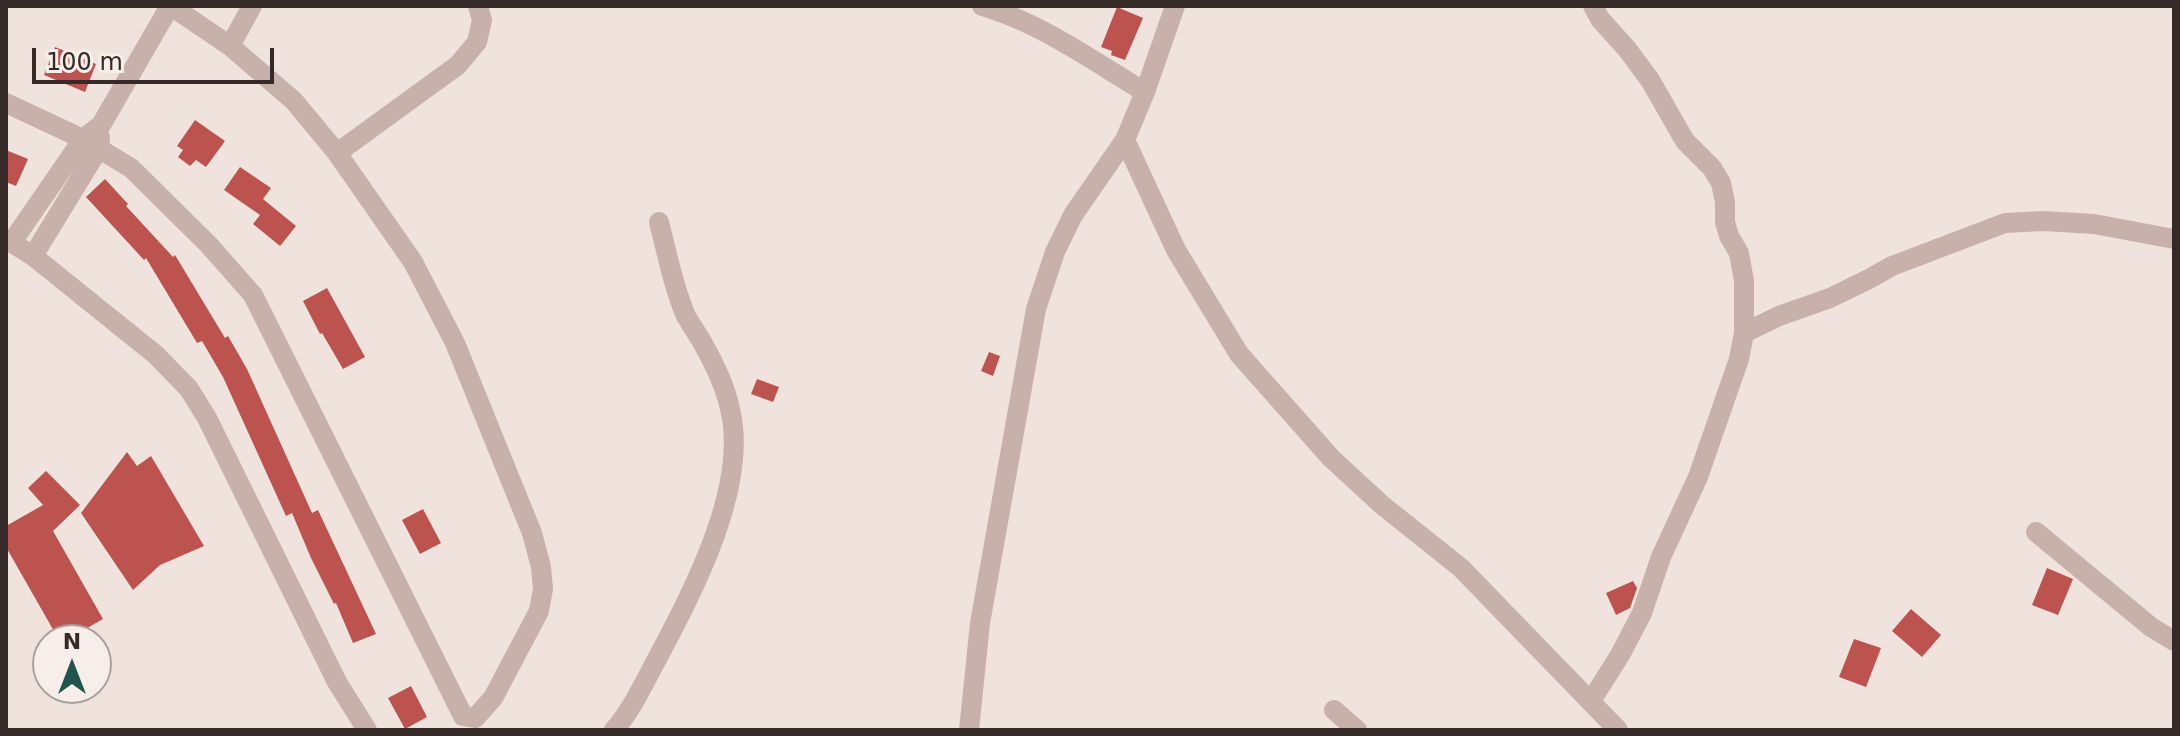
<!DOCTYPE html>
<style>
body{margin:0}
#map{position:relative;width:2180px;height:736px;overflow:hidden;background:#f0e3dd;font-family:"DejaVu Sans",sans-serif}
canvas{display:block}
.frame{position:absolute;inset:0;border:8px solid #362a29;pointer-events:none}
.north{position:absolute;left:32px;top:624px;width:80px;height:80px;box-sizing:border-box;background:#f8eee9;border:2px solid #aaa09c;border-radius:50%;rotate:0deg;font-size:22px;font-weight:700;line-height:32px;text-align:center;color:#362a29}
.north::after{content:'';display:block;margin:auto;width:28px;height:36px;background:#22544d;clip-path:polygon(50% 0,100% 100%,50% 72%,0 100%)}
.scale{position:absolute;left:32px;top:48px;width:242px;height:36px;box-sizing:border-box;border:4px solid #362a29;border-top:0;padding-left:10px;font-size:24px;line-height:28px;white-space:nowrap;color:#362a29;-webkit-text-stroke:6px #f8eee9;paint-order:stroke}
</style>
<div id="map">
<canvas width="2180" height="736"></canvas>
<div class="frame"></div>
<div class="north">N</div>
<div class="scale">100 m</div>
</div>
<script>
const ctx = document.querySelector('canvas').getContext('2d');
ctx.lineJoin = 'round';
function fillPath(path, color) {
  ctx.fillStyle = color;
  ctx.fill(path, 'evenodd');
}
function stroke(path, color, width, dash) {
  ctx.strokeStyle = color;
  ctx.lineWidth = width;
  ctx.lineCap = dash ? 'butt' : 'round';
  ctx.setLineDash(dash || []);
  ctx.stroke(path);
}
fillPath(new Path2D(`
 M1117 7 1143 18 1125 60 1111 55 1112 51 1101 47Z
 M55 47 96 64 85 92 44 75Z
 M195 120 225 141 206 167 196 160 190 166 178 157 183 150 177 146Z
 M6 150 28 159 16 186 6 182Z
 M240 167 271 188 263 199 296 226 280 246 253 224 260 215 224 190Z
 M105 179 128 204 126 206 173 257 175 255 225 338 228 336 247 369 312 513 318 510 376 634 353 643 336 603 334 604 311 558 292 513 286 516 223 377 202 341 197 343 146 258 144 260 86 197Z
 M327 288 365 357 343 369 322 333 320 334 303 301Z
 M989 352 1000 356 993 376 981 371Z
 M757 379 779 387 773 402 751 394Z
 M127 452 137 466 151 456 204 546 160 565 133 590 81 513Z
 M46 471 80 505 53 531 103 619 66 640H59L6 547V526L43 505 28 488Z
 M423 509 441 543 420 554 402 520Z
 M2047 568 2073 579 2058 615 2032 605Z
 M1633 581 1637 588 1630 608 1616 615 1606 593Z
 M1911 609 1941 635 1922 657 1892 631Z
 M1854 639 1881 648 1866 687 1839 677Z
 M411 686 427 717 405 729 388 698Z`), '#bc534f');
stroke(new Path2D(`
 M982 6C1041 23 1093 61 1145 92
 M230 46 252 6
 M6 103 83 139 131 168 208 244 253 295 463 716 475 718 493 698 539 611 543 589 541 567 532 533 455 343 413 262 337 153 294 101 230 46 171 6
 M1125 140 1176 250 1239 354 1331 458 1382 505 1461 568 1618 730
 M337 153 458 65 477 42 482 20 478 6
 M6 239 33 256 156 355 189 389 207 418 337 682 367 730
 M12 242 83 139 101 125 170 6
 M33 256 99 148 100 137
 M1744 333 1779 316 1830 298 1869 279 1892 266 2005 223 2043 221 2094 224 2174 239
 M2036 532 2151 627 2174 641
 M1591 701 1620 655 1642 613 1661 557 1698 477 1739 359 1744 333V281L1739 253 1729 236 1725 222V202L1721 183 1712 168 1685 141 1650 80 1627 49 1600 19 1593 6
 M1334 710 1357 730
 M614 730C633 708 644 683 658 657 693 591 749 486 730 409 725 385 714 363 702 342 697 333 691 325 686 316 673 286 667 253 659 222
 M969 730 980 623 1036 309 1055 252 1073 215 1125 140 1145 92 1175 6`), '#c7b1aa', 20);
</script>
